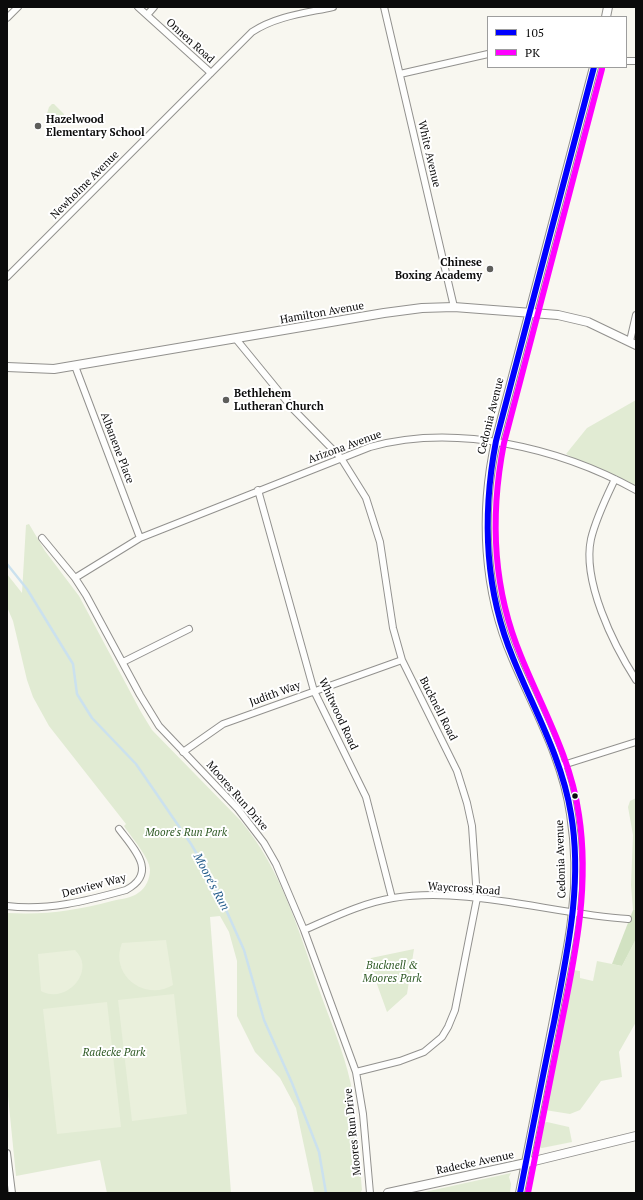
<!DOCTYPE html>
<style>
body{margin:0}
#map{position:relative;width:643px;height:1200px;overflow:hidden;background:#f8f7f0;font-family:"PT Serif",serif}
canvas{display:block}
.frame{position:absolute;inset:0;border:8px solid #0b0b0b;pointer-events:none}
.legend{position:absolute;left:487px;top:16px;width:140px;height:52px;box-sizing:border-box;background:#fff;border:1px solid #9d9d9d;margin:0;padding:5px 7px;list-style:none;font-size:12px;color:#0b0b0b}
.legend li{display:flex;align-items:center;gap:8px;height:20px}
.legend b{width:20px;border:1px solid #9d9d9d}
</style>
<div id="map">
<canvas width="643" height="1200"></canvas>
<div class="frame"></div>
<ul class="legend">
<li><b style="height:5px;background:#00f"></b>105</li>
<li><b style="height:5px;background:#f0f"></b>PK</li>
</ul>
</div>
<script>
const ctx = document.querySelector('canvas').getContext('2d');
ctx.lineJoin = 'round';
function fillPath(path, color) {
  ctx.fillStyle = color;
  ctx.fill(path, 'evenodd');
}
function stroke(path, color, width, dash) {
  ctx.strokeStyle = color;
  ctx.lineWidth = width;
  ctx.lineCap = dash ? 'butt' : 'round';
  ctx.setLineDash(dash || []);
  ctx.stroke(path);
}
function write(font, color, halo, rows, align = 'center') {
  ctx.font = font + ' "PT Serif",serif';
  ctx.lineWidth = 4;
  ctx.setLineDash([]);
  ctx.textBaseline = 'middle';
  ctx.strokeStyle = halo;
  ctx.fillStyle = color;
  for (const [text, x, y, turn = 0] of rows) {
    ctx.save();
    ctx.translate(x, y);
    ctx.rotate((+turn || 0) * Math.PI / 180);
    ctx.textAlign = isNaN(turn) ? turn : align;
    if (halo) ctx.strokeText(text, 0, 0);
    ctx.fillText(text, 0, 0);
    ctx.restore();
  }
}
fillPath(new Path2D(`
 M52 104H54L64 114V118L55 127H52L45 120 49 107Z
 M636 400V490L566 454 587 428Z
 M29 524 45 551 79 596 141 712 152 730 240 820C282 869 300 935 321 995 333 1028 348 1062 353 1096 358 1127 359 1159 362 1190L360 1193H314L296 1108 280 1078 255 1052 237 1016V961L229 932 220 916 210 917 231 1193H107L100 1160 16 1176 7 1086V913C46 915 74 911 112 901 120 899 132 898 138 893 146 888 150 878 150 870 150 858 131 837 124 826L126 824 49 726 33 697 27 680 13 621 7 607V574L22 593 26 525Z
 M636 798V910H633L631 885 633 835 628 807 630 801Z
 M636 939V1022L619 1052 622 1077 601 1081 580 1110 570 1114 545 1110 573 970 580 971V978L593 981 597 961 622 966Z
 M414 949 407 994 387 1012 369 962 371 958Z
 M547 1122 569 1127 572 1142 542 1148 538 1147 542 1123Z
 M511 1173 509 1177 511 1184 510 1193H420Z`), '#e1ebd3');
fillPath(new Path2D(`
 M633 910H636V939L622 966 612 964Z`), '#d2e2c2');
fillPath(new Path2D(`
 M166 940 173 985C145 1002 109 975 122 943Z
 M75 950C97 971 66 1005 41 991L38 954Z
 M174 994 187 1114 132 1121 118 1000Z
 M107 1002 121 1127 57 1134 43 1009Z`), '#eaf0dc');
stroke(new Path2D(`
 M7 564 27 589 73 664 77 694 92 718 136 764 191 844 214 883 244 950 264 1020 292 1083 319 1152 326 1193`), '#cbe1ee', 2.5);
const minor = new Path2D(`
 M138 7 211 73
 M384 7 454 307
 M147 15 154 7
 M7 18 18 7
 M626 61H636
 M400 74 488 54
 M7 277 252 32C276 16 306 13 333 7
 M236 339 294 410 341 458 366 498 380 542 393 628 402 660 457 771 467 803 472 826 477 898 455 1010 448 1027 442 1037 424 1052 400 1061 356 1072
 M630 341 636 315
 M75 366 140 538
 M615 479C606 498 596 518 591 539 582 581 613 644 636 680
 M258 490 314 691 366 797 392 898
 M42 538 75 578 86 595 140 695 159 726 238 809 264 843 276 864 304 930 356 1072 363 1114 370 1193
 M75 578 140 538 370 447C456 423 560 448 636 490
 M123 662 189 629
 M183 752 223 724 402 660
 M560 766 636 742
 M7 906C48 911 86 901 126 890 158 873 135 850 119 829
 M304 930C332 918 362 903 393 898 468 886 552 914 628 919
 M7 1153 12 1193`);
const tertiary = new Path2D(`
 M606 17 608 7
 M7 367 54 369 384 313 422 308 454 307 558 315 588 322 636 345
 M388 1193 526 1163 636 1136
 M520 1193C532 1132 544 1071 556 1010 562 977 570 944 573 911 577 879 576 846 571 814 563 758 535 710 513 658 484 591 480 513 496 441L594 67`);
stroke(minor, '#92918e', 8);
stroke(tertiary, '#92918e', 10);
stroke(minor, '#fefefd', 6);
stroke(tertiary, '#fefefd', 8);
stroke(new Path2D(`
 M520 1193C531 1136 542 1079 554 1022 567 953 583 884 571 814 562 758 534 710 513 658 484 588 482 515 496 441L594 67`), '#00f', 6);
stroke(new Path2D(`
 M528 1193C539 1137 550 1082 561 1026 575 956 590 887 579 815 571 758 542 708 521 656 492 587 490 515 504 443L602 69`), '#f0f', 6);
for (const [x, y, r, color] of [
 [38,126,4,"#5e5e5b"],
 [490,269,4,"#5e5e5b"],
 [226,400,4,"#5e5e5b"],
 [575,796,3.5,"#0b0b0b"]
]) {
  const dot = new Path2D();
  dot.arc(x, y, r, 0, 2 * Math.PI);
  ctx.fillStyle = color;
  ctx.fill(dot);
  stroke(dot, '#fff', 1.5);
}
write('11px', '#0b0b0b', '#fff', [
 ["Onnen Road",190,41,42],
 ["White Avenue",429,154,77],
 ["Newholme Avenue",85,185,-45],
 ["Hamilton Avenue",322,313,-10],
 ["Cedonia Avenue",491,416,-76],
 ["Arizona Avenue",345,447,-20],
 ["Albanene Place",117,448,69],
 ["Judith Way",275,694,-20],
 ["Bucknell Road",438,709,63],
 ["Whitwood Road",338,714,65],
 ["Moores Run Drive",237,796,49],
 ["Cedonia Avenue",561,859,-92],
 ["Denview Way",94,886,-15],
 ["Waycross Road",464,889,4],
 ["Moores Run Drive",353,1132,-96],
 ["Radecke Avenue",475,1163,-12]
]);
write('bold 11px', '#0b0b0b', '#fff', [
 ["Hazelwood",46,120],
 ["Elementary School",46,133],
 ["Chinese",482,263,"right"],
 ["Boxing Academy",482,276,"right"],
 ["Bethlehem",234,394],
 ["Lutheran Church",234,407]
], 'left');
write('italic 11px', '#2f5a25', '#fff', [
 ["Moore's Run Park",186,833],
 ["Bucknell &",392,966],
 ["Moores Park",392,979],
 ["Radecke Park",114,1053]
]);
write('italic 12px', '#265e8c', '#fff', [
 ["Moore's Run",211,882,62]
]);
</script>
